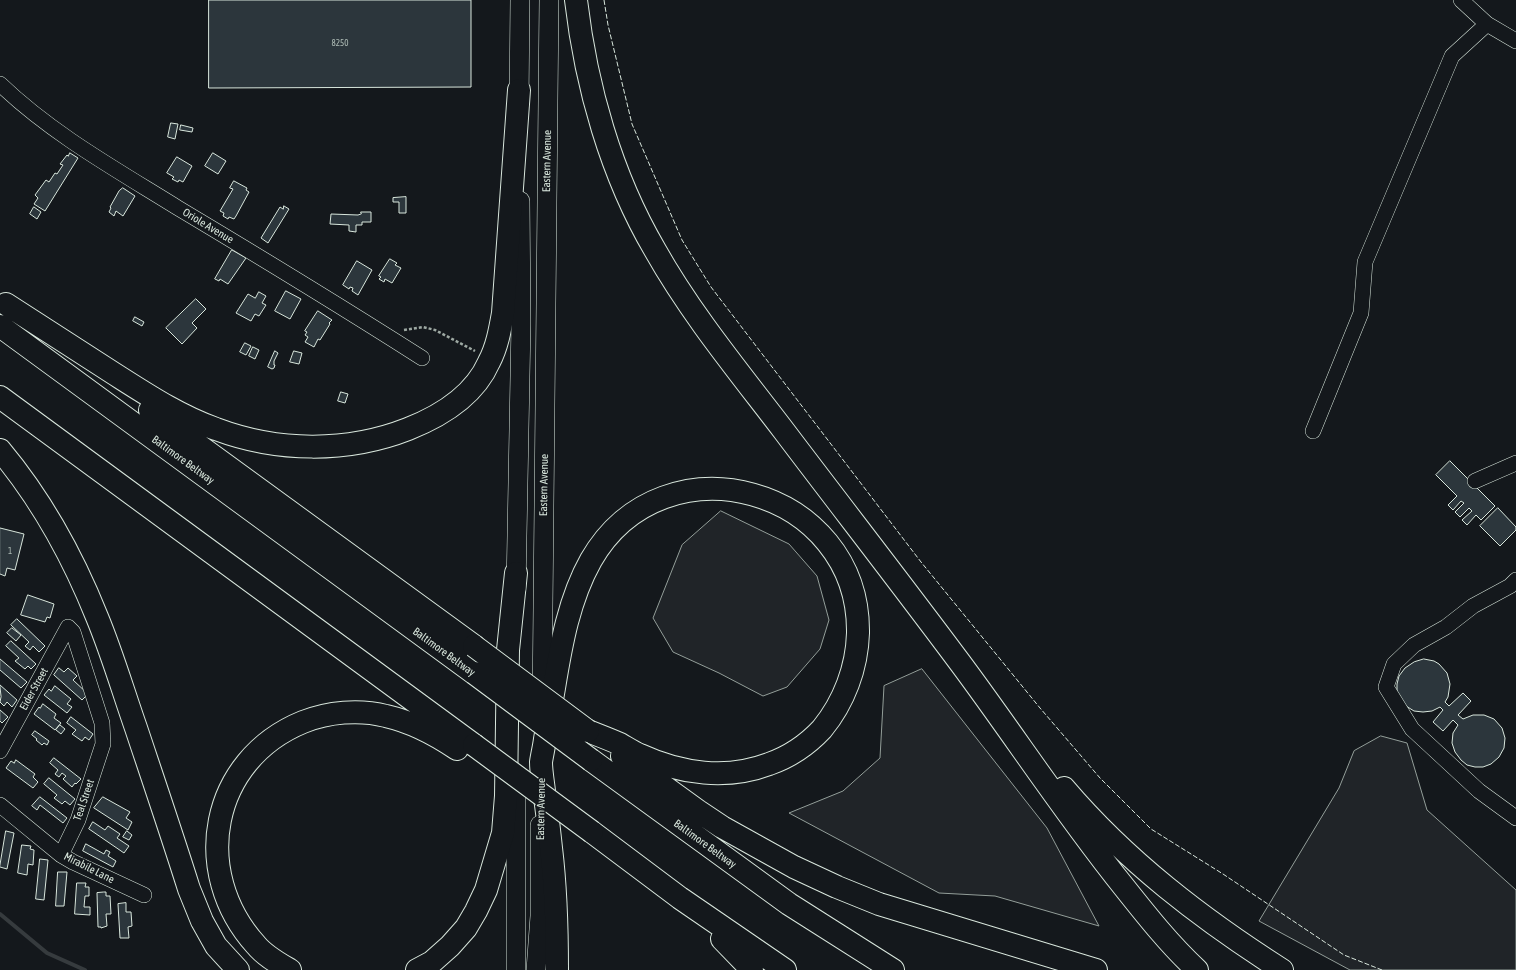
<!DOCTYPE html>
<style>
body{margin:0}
canvas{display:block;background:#14181c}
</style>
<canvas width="1516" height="970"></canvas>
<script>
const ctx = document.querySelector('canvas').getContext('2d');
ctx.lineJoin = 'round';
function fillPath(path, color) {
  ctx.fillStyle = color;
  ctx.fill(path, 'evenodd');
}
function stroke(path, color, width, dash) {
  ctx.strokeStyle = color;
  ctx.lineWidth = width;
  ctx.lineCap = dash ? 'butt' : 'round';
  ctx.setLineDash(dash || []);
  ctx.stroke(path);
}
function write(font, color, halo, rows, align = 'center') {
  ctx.font = font + ' "Asap Condensed",sans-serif';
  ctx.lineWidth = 3;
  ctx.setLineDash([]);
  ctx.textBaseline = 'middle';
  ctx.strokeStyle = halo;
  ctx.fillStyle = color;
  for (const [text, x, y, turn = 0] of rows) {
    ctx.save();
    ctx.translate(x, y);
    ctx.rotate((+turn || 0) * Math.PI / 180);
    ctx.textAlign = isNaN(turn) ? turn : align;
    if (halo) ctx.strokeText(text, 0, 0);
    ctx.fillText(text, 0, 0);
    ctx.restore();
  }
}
const green = new Path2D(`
 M721 511 789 544 817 576 829 620 820 649 787 687 763 696 719 673 673 652 653 618 682 545Z
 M922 669 1047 828 1099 926 995 896 939 893 789 813 843 791 880 758 884 686Z
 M1381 736 1407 743 1427 810 1516 890V970H1350L1259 921 1339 788 1354 751Z`);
fillPath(green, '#202428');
stroke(green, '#939e99', 1);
stroke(new Path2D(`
 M0 914 47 953 85 970`), '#363b3e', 4);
const building = new Path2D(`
 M209 0H471V87L209 88Z
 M171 123 178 124 175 139 168 137Z
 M181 125 193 128 192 132 180 130Z
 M70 153 78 158 45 211 34 204 38 198 35 195 46 180 49 182 55 173 57 174 63 165 60 164 67 155 68 156Z
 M213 153 226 161 218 174 205 166Z
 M177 157 192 166 183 182 179 180 178 182 172 179 174 177 167 173Z
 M234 181 247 188 246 190 249 192 236 216 234 219 229 217 228 219 223 216 224 213 220 211 233 189 230 188Z
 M123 188 135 196 123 216 116 211 114 216 109 212 111 208 110 207 119 191Z
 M406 197V213H399V202H393V198Z
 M284 206 289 209 268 243 261 238 280 207 283 209Z
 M34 207 41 212 37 219 30 214Z
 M361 212H371V222H362V225H356V232L349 231V225L330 224 331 214 358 215 361 214Z
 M232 250 246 258 228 284 220 279 219 281 215 279Z
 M390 259 397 263 395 265 401 268 392 283 385 279 384 282 379 279 381 277 379 276Z
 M357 261 372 270 358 295 352 291 353 288 350 287 349 289 343 285Z
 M286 291 301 299 290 319 275 311Z
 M259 292 266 296 262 303 266 305 259 316 255 314 251 321 236 313 248 294 255 298Z
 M196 299 206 309 192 323 197 328 182 344 166 328Z
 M318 311 332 320 329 323 330 324 320 340 318 339 314 347 305 342 308 337 305 335 307 332 305 331Z
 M135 317 144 322 142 326 133 321Z
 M245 343 251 346 246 355 240 352Z
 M253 347 259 350 255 359 249 356Z
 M275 351 278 353 274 361V365H275L274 368 272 369 268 367Z
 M294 351 302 353 299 364 290 362Z
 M341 392 348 394 345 403 338 401Z
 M1450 461 1495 506 1481 520 1476 515 1467 525 1462 520 1472 511 1469 508 1460 517 1455 512 1464 503 1461 501 1453 510 1448 505 1457 496 1436 475Z
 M1498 508 1516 527V530L1500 546 1480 526Z
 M0 528 24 534 15 570 7 568 5 576 0 574Z
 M28 595 54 604 50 618 47 617 45 622 21 615Z
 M17 619 45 646 39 652 33 646 30 650 25 646 29 642 11 625Z
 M12 628 21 635 16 641 7 633Z
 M11 641 36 664 31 669 28 666 25 669 15 661 19 658 6 646Z
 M0 659 27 682 21 688 0 670Z
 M1424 659 1434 661 1439 664 1447 673 1450 684 1448 697 1445 702 1449 706 1463 693 1471 701 1458 715 1463 719 1473 715H1484L1494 719 1502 728 1505 738 1504 748 1499 757 1491 764 1483 767H1475L1467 765 1461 760 1455 752 1452 743 1453 733 1458 725 1453 720 1443 731 1433 722 1443 710 1440 707 1432 711 1423 712 1414 711 1406 706 1397 692V684L1399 676 1405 668 1414 662Z
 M59 668 64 672 68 668 77 676 73 680 88 694 82 700 54 675Z
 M0 685 17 700 12 707 7 702 4 706 0 702 1 697Z
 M55 686 71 699 67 704 72 707 67 713 44 695 49 689 51 691Z
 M43 704 56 714 54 718 61 723 55 730 34 714 39 707 40 708Z
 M0 710 8 717 2 723 0 721Z
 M71 717 93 734 89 740 85 737 82 741 72 734 76 730 67 723Z
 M60 725 65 729 61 734 56 730Z
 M35 731 49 741 47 745 44 743 42 745 36 740 37 739 32 735Z
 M54 758 81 779 76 784 75 783 72 787 63 779 66 776 62 773 59 777 55 774 58 770 50 763Z
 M16 760 35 774 33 777 38 782 33 788 6 768 11 761 14 763Z
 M49 778 75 799 70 805 65 801 62 804 54 798 57 795 44 784Z
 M40 797 67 818 63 823 40 805 37 810 32 806Z
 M103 797 130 812 126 818 132 822 128 830 94 808Z
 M93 822 105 830 108 826 120 834 117 838 129 846 124 853 89 829Z
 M6 831 14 833 7 869 0 867Z
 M127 831 132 835 129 840 123 837Z
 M86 844 104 854 106 850 110 852 108 856 116 861 113 867 83 851Z
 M22 845 31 846 30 849 34 850 33 865 28 864 27 875 18 873Z
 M40 859 48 860 44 900 36 899Z
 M58 872H67L64 906H56Z
 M77 883H86L85 887H89V896H85L84 907H90V915L75 914Z
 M104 892H106V896H110L111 914H106L107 926 101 928V927H98L97 893Z
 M126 903V912H131L132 926 128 927 129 938H120L118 904Z`);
fillPath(building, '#2c363c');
stroke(building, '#d8e6dc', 1);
const minor = new Path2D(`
 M1461 0 1487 24 1516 41
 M0 84C52 134 117 170 178 208 260 257 342 307 422 358
 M1313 431 1361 313 1365 262 1452 56 1487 24
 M1475 481 1516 463
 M1516 580 1510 586 1473 606 1446 627 1414 645 1394 664 1386 687 1412 729 1479 791 1516 818
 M0 751 68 627 73 632 102 723 103 744 78 820 61 855
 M0 805 61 855 73 862 144 895`);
const major = new Path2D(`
 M519 105 520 0
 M516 589 521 323 520 201
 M542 709 549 0
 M516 783V970
 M536 970 540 916V825`);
const highway = new Path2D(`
 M576 0C586 86 611 175 655 250 691 314 739 372 784 431 843 509 903 586 961 664 1016 738 1066 815 1124 887 1147 916 1170 945 1197 970
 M6 304C42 327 77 350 113 373 146 394 179 416 216 429 277 452 347 453 408 429 441 416 474 396 489 362 497 347 500 330 503 313L519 90
 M0 326 474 673
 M0 397 474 745
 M150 410 474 646
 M0 450C41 499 73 557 97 617 112 653 123 691 136 728 154 782 172 835 189 889L202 921 216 946 238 970
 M622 756 698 811 722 827 794 867 837 887 879 904 1096 970
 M591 760 789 904 893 970
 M1064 788C1126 861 1202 919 1282 970
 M592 832 680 898 785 970
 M722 939 752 970
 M290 970C278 963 265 956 256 945 190 872 210 760 303 722 328 712 359 709 386 716 412 722 435 734 457 749
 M417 970 432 962 450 946 466 928 476 911 486 890 503 833 506 796 508 650 516 573
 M557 970C557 929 556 889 551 848 549 829 547 810 544 791 543 782 541 771 541 762 542 755 544 747 545 739 548 722 551 705 554 688 561 645 569 599 591 560 664 433 860 488 858 633 857 668 844 702 822 729 808 744 789 757 769 764 727 780 681 774 640 755 633 752 627 748 620 744 609 739 598 735 588 731`);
stroke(minor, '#d8e6dc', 16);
stroke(major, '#d8e6dc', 20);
stroke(highway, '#d8e6dc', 24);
stroke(new Path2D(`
 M404 330 423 327 435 330 475 351`), '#9da8a2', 2.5, [3, 2]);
stroke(minor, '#14181c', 15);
stroke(major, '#14181c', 19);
stroke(highway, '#14181c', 22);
const highwayBridge = new Path2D(`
 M474 646 588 731
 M474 673 591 760
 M474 745 592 832`);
stroke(highwayBridge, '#d8e6dc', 24, []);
stroke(highwayBridge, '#14181c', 22);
stroke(new Path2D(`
 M604 0 608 25 632 124 682 240 711 287 921 562 1040 708 1100 778 1151 829 1223 874 1344 955 1382 970`), '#d8e6dc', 1, [5, 2]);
write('9px', '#adbab4', null, [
 ["8250",340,43],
 ["1",10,551]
]);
write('11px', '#d8e6dc', '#14181c', [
 ["Eastern Avenue",547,161,-89],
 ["Oriole Avenue",208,226,31],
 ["Baltimore Beltway",183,460,36],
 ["Eastern Avenue",544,485,-89],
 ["Baltimore Beltway",444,652,36],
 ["Eider Street",34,689,-61],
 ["Teal Street",84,800,-71],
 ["Eastern Avenue",541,809,-89],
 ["Baltimore Beltway",705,844,36],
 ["Mirabile Lane",89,868,27]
]);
</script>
